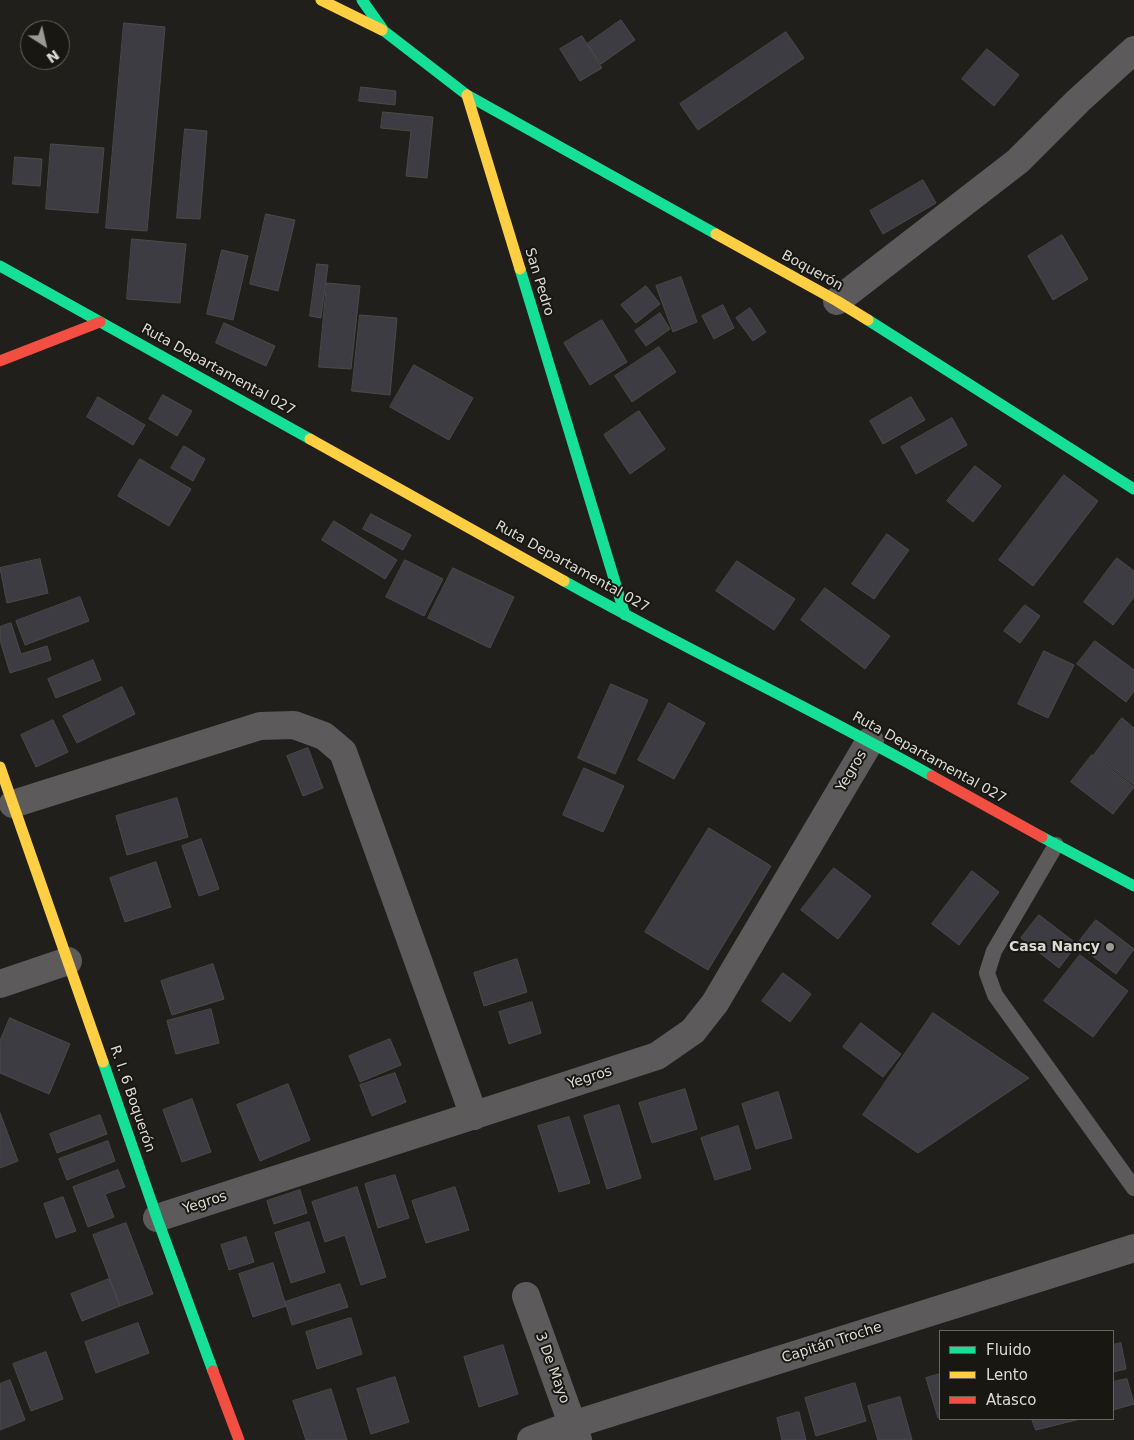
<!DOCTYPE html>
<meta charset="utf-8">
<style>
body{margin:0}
#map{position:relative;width:1134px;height:1440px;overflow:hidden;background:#201f1c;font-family:"DejaVu Sans",sans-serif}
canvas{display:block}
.legend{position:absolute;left:939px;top:1330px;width:175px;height:90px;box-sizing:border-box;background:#181711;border:1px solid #666560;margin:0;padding:6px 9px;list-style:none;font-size:15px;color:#dcdbd7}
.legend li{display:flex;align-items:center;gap:10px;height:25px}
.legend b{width:25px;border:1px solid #666560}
.north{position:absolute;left:20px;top:20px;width:50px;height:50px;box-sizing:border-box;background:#181711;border:1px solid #666560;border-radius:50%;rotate:145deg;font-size:14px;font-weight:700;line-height:20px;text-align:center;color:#dcdbd7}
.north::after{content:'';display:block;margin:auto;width:18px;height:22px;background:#9a9996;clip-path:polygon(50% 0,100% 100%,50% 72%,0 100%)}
</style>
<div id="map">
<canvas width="1134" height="1440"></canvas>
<ul class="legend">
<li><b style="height:6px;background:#16e098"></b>Fluido</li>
<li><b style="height:6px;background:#ffcf43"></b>Lento</li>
<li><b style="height:6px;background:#f24e42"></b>Atasco</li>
</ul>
<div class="north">N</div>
</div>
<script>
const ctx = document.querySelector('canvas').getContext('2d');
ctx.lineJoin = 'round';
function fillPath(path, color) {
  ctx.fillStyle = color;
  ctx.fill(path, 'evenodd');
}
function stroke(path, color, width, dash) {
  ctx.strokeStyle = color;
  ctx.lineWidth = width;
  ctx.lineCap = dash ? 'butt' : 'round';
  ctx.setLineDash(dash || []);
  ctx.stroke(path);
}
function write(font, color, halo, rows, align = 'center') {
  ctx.font = font + ' "DejaVu Sans",sans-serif';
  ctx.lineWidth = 4;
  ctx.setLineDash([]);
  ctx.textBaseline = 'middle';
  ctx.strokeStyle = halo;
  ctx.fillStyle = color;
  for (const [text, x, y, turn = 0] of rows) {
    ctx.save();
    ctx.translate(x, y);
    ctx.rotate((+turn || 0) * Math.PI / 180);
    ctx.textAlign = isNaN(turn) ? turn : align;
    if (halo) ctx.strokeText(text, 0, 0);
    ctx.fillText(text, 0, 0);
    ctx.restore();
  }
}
const building = new Path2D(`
 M621 20 635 40 601 64 587 44Z
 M124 23 165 27 147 231 106 228Z
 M786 32 804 58 698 130 680 104Z
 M582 36 602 68 580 81 560 49Z
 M987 49 1019 75 994 106 962 79Z
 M361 87 396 91 395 105 359 101Z
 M383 112 433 117 427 178 406 176 411 131 381 128Z
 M185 129 207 131 200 219 177 218Z
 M51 144 104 148 98 213 46 209Z
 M15 157 42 159 40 186 13 184Z
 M923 180 936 203 883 234 870 211Z
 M266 214 295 220 278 291 250 284Z
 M1062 235 1088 279 1053 300 1028 256Z
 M132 239 186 244 180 303 127 299Z
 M222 250 248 256 233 320 207 314Z
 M317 264 328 265 321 318 310 316Z
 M681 277 697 322 673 332 656 286Z
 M327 283 360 286 351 369 319 367Z
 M646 286 660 304 636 323 621 305Z
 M723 305 734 328 714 339 702 316Z
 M750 308 766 332 753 341 736 318Z
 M660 313 670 329 646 346 635 331Z
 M360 315 397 318 390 395 352 391Z
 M602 320 627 362 590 385 564 343Z
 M224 323 275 346 266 366 216 343Z
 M659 347 676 372 632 402 615 376Z
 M414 365 473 398 449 440 390 407Z
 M163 395 192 411 177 436 149 419Z
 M98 397 145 425 133 445 87 417Z
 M911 397 925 420 883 444 870 421Z
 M639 411 665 449 630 474 604 435Z
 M952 418 967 445 916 474 901 447Z
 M184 446 205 459 193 481 171 468Z
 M140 459 191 489 169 526 118 496Z
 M975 466 1001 486 973 522 947 501Z
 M1064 475 1098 501 1033 586 999 560Z
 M371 514 411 535 403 550 363 529Z
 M334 521 397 560 385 579 322 540Z
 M887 534 909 550 874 599 852 584Z
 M1117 558 1134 571V597L1113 625 1084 602Z
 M40 559 48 593 7 603 0 568Z
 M405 560 443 579 424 616 386 597Z
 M737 561 795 599 774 630 716 591Z
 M453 568 514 597 490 648 428 618Z
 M825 588 890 636 865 669 801 620Z
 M80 597 89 621 25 645 16 621Z
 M1025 605 1040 616 1020 643 1004 631Z
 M11 623 21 654 47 646 51 660 10 673 0 640V627Z
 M1095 641 1134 670V691L1126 702 1077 664Z
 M1044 651 1074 665 1048 718 1018 704Z
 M93 660 101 680 56 698 48 679Z
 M611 684 648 700 615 774 578 758Z
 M122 687 135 714 77 743 63 716Z
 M669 703 705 723 674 779 638 760Z
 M1122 718 1134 728V785L1094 755Z
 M53 720 68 752 36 767 21 735Z
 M308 748 323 788 303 796 287 756Z
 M1092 755 1134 787 1113 814 1071 782Z
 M584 768 624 786 603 832 563 815Z
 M177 798 188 837 127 855 116 816Z
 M709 828 771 866 708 970 645 932Z
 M201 839 219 889 199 896 182 846Z
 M156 862 171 907 125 922 110 878Z
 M834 868 871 896 838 939 801 910Z
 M972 871 999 892 959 945 932 924Z
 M1039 915 1077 944 1059 968 1021 938Z
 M1096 920 1134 949 1116 974 1077 944Z
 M1080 955 1128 991 1093 1037 1044 1001Z
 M517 959 527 992 484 1006 474 973Z
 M213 964 224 999 172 1015 161 981Z
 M783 973 811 994 790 1022 762 1001Z
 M532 1002 541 1033 509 1044 499 1012Z
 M211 1009 219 1043 176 1054 167 1021Z
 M933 1013 1029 1078 918 1153 863 1115Z
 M10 1018 70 1044 49 1094 0 1073V1041Z
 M861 1023 901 1054 883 1077 843 1047Z
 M390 1039 401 1065 360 1082 349 1056Z
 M395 1073 406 1102 372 1116 360 1085Z
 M288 1084 310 1140 260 1161 237 1105Z
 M685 1089 697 1129 652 1143 639 1103Z
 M778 1092 792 1138 756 1149 742 1104Z
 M192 1099 211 1152 182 1162 163 1110Z
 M619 1105 641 1178 607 1189 584 1116Z
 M0 1113 18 1161 0 1168Z
 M100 1115 107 1134 57 1153 50 1134Z
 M569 1117 590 1183 559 1192 538 1126Z
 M738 1126 751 1169 715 1180 701 1138Z
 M108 1141 115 1161 67 1180 59 1159Z
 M118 1170 125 1187 105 1194 114 1217 88 1227 73 1187Z
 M395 1175 409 1218 378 1228 365 1184Z
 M357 1187 386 1277 361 1285 345 1235 325 1242 312 1202Z
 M455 1187 469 1230 426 1243 412 1201Z
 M300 1190 307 1213 274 1224 267 1201Z
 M63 1197 76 1231 56 1238 44 1204Z
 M309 1222 325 1272 291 1283 275 1233Z
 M126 1223 153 1294 120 1306 93 1235Z
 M246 1237 254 1262 229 1270 221 1245Z
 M273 1263 286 1306 253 1317 239 1274Z
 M109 1279 120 1306 82 1321 71 1294Z
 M340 1284 348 1307 292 1325 285 1302Z
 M351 1318 362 1354 317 1369 306 1332Z
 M138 1323 149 1353 96 1373 85 1342Z
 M1121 1343 1126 1369 1113 1372V1345Z
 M503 1345 518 1394 479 1407 464 1357Z
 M46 1352 63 1399 31 1411 13 1364Z
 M940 1374V1418H938L926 1378Z
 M395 1377 409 1422 371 1434 357 1389Z
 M1127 1379 1134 1404 1113 1410V1382Z
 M10 1380 25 1420 0 1430V1384Z
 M855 1383 866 1421 816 1436 805 1398Z
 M331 1389 347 1440H306L293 1401Z
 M900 1397 912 1440H878L868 1406Z
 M799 1412 806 1440H782L777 1418Z
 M1032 1419H1080L1036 1430Z`);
fillPath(building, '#3d3c43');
stroke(building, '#4b4a49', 1);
stroke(new Path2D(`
 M1056 845 994 951 987 973 995 995 1134 1188`), '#5c5a5b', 16);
stroke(new Path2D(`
 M837 301 1018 161 1078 101 1134 50
 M13 804 260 726 294 725 324 736 343 752 474 1116
 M0 984 68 961
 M157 1218 657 1056 693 1031 715 1003 870 741
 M526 1296 578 1440
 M531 1440 572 1425 1134 1248`), '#5c5a5b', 28);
stroke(new Path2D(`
 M362 0 384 31 467 95 716 234
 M0 266 310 439
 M520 269 625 615
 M868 320 1134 489
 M564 581C685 649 811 708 932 776
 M1042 837 1134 886
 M103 1062 157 1218 213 1371`), '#16e098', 11);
stroke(new Path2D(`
 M321 0 382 30
 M467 95 520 269
 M716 234 837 301 868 320
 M310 439 564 581
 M0 767 103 1062`), '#ffcf43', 11);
stroke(new Path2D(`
 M0 361 100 322
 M932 776 1042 837
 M213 1371 239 1440`), '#f24e42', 11);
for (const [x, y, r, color] of [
 [1110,947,5,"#9a9996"]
]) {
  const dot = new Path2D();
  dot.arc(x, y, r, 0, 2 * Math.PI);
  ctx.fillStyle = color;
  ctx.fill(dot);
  stroke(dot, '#181711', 2);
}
write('14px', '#dcdbd7', '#181711', [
 ["Boquerón",812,271,29],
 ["San Pedro",539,282,73],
 ["Ruta Departamental 027",218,370,29],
 ["Ruta Departamental 027",572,567,29],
 ["Ruta Departamental 027",929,758,29],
 ["Yegros",852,771,-59],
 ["Yegros",590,1078,-18],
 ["R. I. 6 Boquerón",132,1099,71],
 ["Yegros",205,1203,-18],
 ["Capitán Troche",832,1343,-18],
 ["3 De Mayo",552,1368,70]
]);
write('bold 14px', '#dcdbd7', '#181711', [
 ["Casa Nancy",1100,947]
], 'right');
</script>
